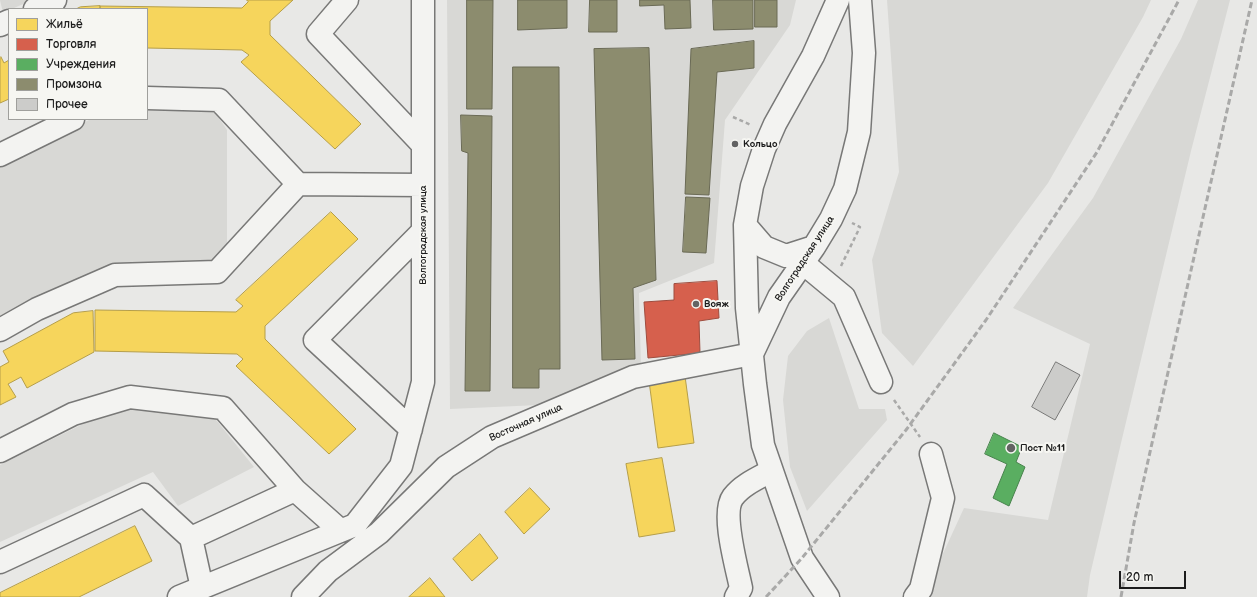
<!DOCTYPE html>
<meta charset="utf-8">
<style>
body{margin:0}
#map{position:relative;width:1257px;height:597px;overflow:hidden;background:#e8e8e6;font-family:"Balsamiq Sans",sans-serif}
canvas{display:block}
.legend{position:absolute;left:8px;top:8px;width:140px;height:112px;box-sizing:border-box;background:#f6f6f2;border:1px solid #9f9f9c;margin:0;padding:5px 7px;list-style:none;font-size:12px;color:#1c1c1c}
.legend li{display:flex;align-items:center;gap:8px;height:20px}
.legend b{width:20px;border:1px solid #9f9f9c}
.scale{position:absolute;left:1119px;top:571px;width:67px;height:18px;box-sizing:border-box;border:2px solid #1c1c1c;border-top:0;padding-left:5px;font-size:12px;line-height:14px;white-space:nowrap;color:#1c1c1c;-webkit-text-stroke:3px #f6f6f2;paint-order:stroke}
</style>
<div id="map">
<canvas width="1257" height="597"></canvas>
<ul class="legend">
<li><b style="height:11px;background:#f6d55c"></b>Жильё</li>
<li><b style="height:11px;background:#d6604d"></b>Торговля</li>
<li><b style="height:11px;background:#5aae61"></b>Учреждения</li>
<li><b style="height:11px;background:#8c8c6e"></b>Промзона</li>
<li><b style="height:11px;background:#ccccca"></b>Прочее</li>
</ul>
<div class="scale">20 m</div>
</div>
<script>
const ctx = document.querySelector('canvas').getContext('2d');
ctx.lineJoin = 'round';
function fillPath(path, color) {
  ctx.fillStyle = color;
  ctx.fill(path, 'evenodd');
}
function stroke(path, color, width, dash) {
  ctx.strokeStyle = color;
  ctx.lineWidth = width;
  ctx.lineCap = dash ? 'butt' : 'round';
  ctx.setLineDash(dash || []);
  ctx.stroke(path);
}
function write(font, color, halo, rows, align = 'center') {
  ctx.font = font + ' "Balsamiq Sans",sans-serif';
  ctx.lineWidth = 4;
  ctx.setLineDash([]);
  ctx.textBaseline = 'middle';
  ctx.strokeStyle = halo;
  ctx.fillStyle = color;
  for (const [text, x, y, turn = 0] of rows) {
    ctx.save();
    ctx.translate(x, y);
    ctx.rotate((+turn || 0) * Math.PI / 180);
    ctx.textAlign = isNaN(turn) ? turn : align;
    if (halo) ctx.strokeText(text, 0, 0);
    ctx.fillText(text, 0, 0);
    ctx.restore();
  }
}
fillPath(new Path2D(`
 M0 0H32L3 13Z
 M447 0H796L790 25 725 120 714 263 639 293 641 367 539 405 450 409Z
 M887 0H1151L1143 17 1048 183 913 366 882 333 872 260 899 172Z
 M1198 0H1230L1191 151 1121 443 1090 575 1087 597H923L964 508 1048 520 1090 344 1013 308 1093 198 1181 39Z
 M147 107 213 109 227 130V246L211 265 111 270 0 319V165L91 119H147Z
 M829 318 859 409H885L887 420 807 511 790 467 783 400 788 356 807 331Z
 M132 406 213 416 254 467 178 506 153 472 0 542V465L87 422Z`), '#d8d8d5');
const homes = new Path2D(`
 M247 0H293L270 21V35L361 124 335 149 241 62 249 55 242 50 147 48V9H100V6L242 8 248 2Z
 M100 6V9H76L80 7Z
 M1 57 4 63 9 60V99L0 103V58Z
 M331 212 358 239 265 326V339L356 429 329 454 236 366 243 359 237 354 95 351V310L236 312 243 306 236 300Z
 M93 311 94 352 27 388 21 377 8 384 16 397 0 405V367L9 362 3 351 73 313Z
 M685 376 694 443 658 448 649 381Z
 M662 458 675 531 639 537 626 464Z
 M530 488 550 509 524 534 505 512Z
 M135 526 152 561 79 597H0V593Z
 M480 534 498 558 472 581 453 559Z
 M430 578 445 597H409Z`);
fillPath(homes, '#f6d55c');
stroke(homes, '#b59e49', 1);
const shops = new Path2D(`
 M717 281 719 318 699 321 700 353 648 358 644 302 674 300V284Z`);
fillPath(shops, '#d6604d');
stroke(shops, '#9e4c3e', 1);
const public = new Path2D(`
 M994 433 1022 447 1016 462 1025 467 1009 506 993 498 1007 464 985 454Z`);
fillPath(public, '#5aae61');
stroke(public, '#47824c', 1);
const industry = new Path2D(`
 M467 0H493L492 109H467Z
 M518 0H567V28L518 30Z
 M590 0H617V32H589Z
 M640 0H690L691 28 665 29 664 5 640 6Z
 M713 0H753V29L714 30Z
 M755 0H777V27H755Z
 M754 41V68L717 72 709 195 685 194 691 49Z
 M649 48 656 280 633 288 635 359 602 360 594 49Z
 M513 67H559L560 369H539V388H513Z
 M461 115 492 116 490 391H465L468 153 462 151Z
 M686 197 710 198 706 253 683 252Z`);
fillPath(industry, '#8c8c6e');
stroke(industry, '#6a6a55', 1);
const building = new Path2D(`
 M1056 362 1080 375 1055 420 1032 407Z`);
fillPath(building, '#ccccca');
stroke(building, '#787877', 1);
const minor = new Path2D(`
 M347 0 318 34 423 145
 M35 9 55 0
 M0 25 9 21
 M147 98 219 100 298 184
 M0 155 73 119
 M803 263 844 297 881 382
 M0 330 37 309 115 275 217 272 298 184 423 185
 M411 429 315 340 423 231
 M0 451 73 414 130 397 223 408 295 490
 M191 538 202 588
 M0 562 144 495 191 538 295 490 341 531
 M179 597 355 525 401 466 423 382V0
 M303 597 328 571 379 533 446 467 492 437 633 377 752 354
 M736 597 741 588C737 568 721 513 733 497 742 485 758 478 771 471
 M915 597 921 589 943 498 931 454`);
const major = new Path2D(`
 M745 225 764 247 786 256 814 247
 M752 354 779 297 814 247 831 219 845 189 859 132 864 53 860 0
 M828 597 802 558 763 445 755 384 747 308 745 225 752 186 764 149 775 124 813 56 838 0`);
stroke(minor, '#787877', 25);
stroke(major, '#787877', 25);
stroke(new Path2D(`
 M733 117 751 125
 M841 266 860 227 852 223
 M894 400 920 437`), '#a9a9a8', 2.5, [4, 3]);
stroke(minor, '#f3f3f1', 22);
stroke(major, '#f3f3f1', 22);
stroke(new Path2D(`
 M766 597 802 558 906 430 986 320 1097 152 1179 0
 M1121 597 1134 523 1252 0`), '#a9a9a8', 3, [6, 3]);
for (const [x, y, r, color] of [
 [735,144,4,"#636363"],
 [696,304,4,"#636363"],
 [1011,448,5,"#636363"]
]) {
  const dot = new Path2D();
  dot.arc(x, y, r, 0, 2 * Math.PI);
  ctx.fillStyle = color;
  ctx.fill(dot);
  stroke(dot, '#f6f6f2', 1.5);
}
write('bold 10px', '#1c1c1c', '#f6f6f2', [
 ["Кольцо",743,144],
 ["Вояж",704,304],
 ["Пост №11",1020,448]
], 'left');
write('10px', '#1c1c1c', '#f6f6f2', [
 ["Волгоградская улица",423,235,-90],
 ["Волгоградская улица",805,259,-57],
 ["Восточная улица",526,423,-24]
]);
</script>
